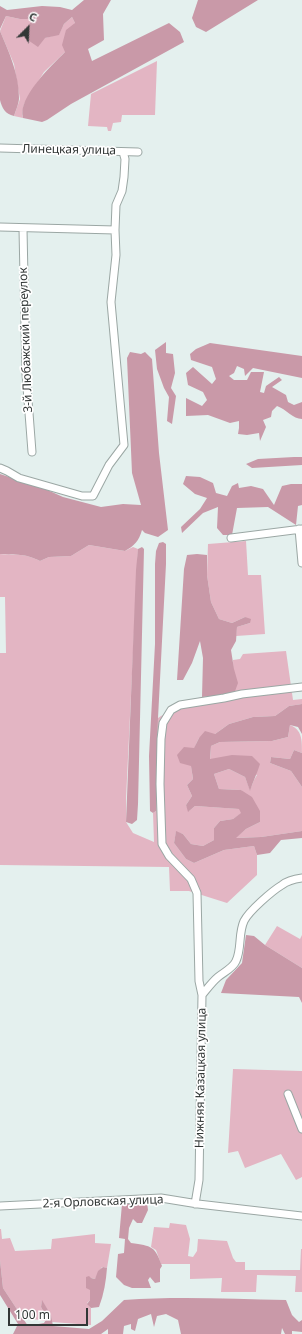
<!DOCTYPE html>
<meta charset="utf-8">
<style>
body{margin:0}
#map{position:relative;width:302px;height:1334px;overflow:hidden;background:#e4f0ee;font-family:"Noto Sans",sans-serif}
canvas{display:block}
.north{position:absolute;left:8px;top:8px;width:40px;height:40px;-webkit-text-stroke:3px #fff;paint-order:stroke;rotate:24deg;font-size:11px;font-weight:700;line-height:16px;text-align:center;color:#323736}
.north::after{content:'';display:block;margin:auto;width:14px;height:18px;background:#323736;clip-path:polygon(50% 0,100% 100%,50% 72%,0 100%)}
.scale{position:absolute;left:8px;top:1308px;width:80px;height:18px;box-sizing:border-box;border:2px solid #323736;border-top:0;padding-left:5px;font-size:12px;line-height:14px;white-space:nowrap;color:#323736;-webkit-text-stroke:3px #fff;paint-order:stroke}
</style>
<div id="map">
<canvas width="302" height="1334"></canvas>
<div class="north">С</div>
<div class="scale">100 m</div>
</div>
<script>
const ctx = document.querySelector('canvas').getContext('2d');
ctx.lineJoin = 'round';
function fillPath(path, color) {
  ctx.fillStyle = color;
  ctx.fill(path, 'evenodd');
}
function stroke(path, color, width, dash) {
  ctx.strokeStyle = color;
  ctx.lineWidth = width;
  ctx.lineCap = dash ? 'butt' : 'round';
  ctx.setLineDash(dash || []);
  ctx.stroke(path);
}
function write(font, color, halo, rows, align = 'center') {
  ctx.font = font + ' "Noto Sans",sans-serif';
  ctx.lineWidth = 3.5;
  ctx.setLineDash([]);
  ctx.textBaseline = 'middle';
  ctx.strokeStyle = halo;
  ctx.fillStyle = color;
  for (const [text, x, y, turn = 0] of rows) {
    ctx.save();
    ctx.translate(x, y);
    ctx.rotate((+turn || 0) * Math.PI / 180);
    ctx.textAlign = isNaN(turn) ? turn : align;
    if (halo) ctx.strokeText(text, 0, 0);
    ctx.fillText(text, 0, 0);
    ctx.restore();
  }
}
fillPath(new Path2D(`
 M6 16 20 19H34L45 38 59 34 64 24 72 17 75 23 65 52 44 72 24 104 22 114 23 118 14 116 20 99 17 82 14 64 0 31Z
 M157 61 155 115H122L121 122 113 123 111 131H108L107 127 88 126 91 94Z
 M246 541 248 575H261L265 634 236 636 237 627 250 623 245 617 232 623 219 619 211 602 207 575 208 544Z
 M89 545 125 551 133 547 138 549 126 799V822L133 833 154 842 153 813 156 811 158 718 182 703 202 697 234 694 233 660 240 659 243 654 286 651 293 700 302 699V704L289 706 275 716 253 717 229 724 215 734 199 738C191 753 190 763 193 779L187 785 192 796 186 805 189 811 195 806 240 809 242 813 233 819 220 821 214 828V840L203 846 191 844 183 834 176 832 174 843 186 859 194 863 224 850 254 846 257 855V875L227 903 189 891H170L169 867 0 865V653H6L5 597H0V554C17 555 24 553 40 561L49 557 71 556Z
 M290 725C302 730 302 739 302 753L294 750 290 759 271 757 270 763 291 771 302 787V831L261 837 235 838 246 829 260 822 241 790 219 789 214 774 229 769 245 777 250 790 254 780 257 775 210 760 211 746 220 742 272 741 288 737Z
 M277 926 300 939 302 935V968L265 945Z
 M233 1069 302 1071V1177L296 1180 281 1154 245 1168 238 1151 228 1153Z
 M170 1223 186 1225 190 1239 188 1256 193 1257 197 1251 198 1239 227 1241 233 1258 236 1262H245V1270H300L301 1249H302V1292H295L296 1276 257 1275 256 1292H221L222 1278 190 1279V1264H161L156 1250 151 1247 154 1227 169 1228Z
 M0 1229H1L2 1239 10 1238 15 1251 51 1249 52 1239 95 1234V1243L111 1244 107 1268 102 1267 95 1279 91 1278 90 1300 87 1303 91 1308V1325L52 1322 51 1315 42 1301 41 1307 47 1318 45 1321 22 1317 3 1288 0 1260Z`), '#e3b5c3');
fillPath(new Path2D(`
 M84 0H111L103 14 104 40 88 49 92 61 169 23 180 32 184 42 71 104 47 120 42 122 23 118C17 98 52 65 65 52L62 45 66 30 75 23 72 17 64 24 59 35 45 38 38 47 25 38 28 26 33 19H20L6 16 0 29V6L7 10 42 6 60 7 72 10Z
 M198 0H258L206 32 196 27 192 18Z
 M0 31C9 52 19 74 19 98 19 103 16 110 14 116 5 114 2 108 0 100Z
 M166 342V353L173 354 175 373 171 388 176 396 172 424 167 421 169 397 164 388 157 369 155 350Z
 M210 343 302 356V378L253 368 245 376 244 369 237 366 234 373 229 376 234 380H247L251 372H264L260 392 264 393 266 386 279 377 282 380 272 387 286 395 288 402 294 405 302 402V419C293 419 286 409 277 406L272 411 271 417 263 420 266 427 260 441 259 433 247 435 238 434 239 428V421L230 423 208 415 186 416V398L202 406 207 400 203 392 188 385 186 373 193 367 212 384 216 379 212 367 191 360 190 354 196 349Z
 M130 352 141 354 145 352 152 359 159 453 168 530 158 537 145 533 142 530C139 541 134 546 125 551L89 545 71 556 49 557 40 561C24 553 17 555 0 554V474L43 488 63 497 101 507 123 504 141 505 132 473 127 358Z
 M294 457H302V465L252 468 246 464 258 459Z
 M186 476 200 477 213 483 216 493 227 496 232 486 238 483 239 488 251 486 263 489 274 505 282 486 291 484H302V505L298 506 296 525 268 507 237 508 232 535H223L217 528 218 507 203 513 182 533 181 527 200 509 207 498 195 494 183 484Z
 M163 542 166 544V564L158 718 156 811 153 813 150 811 149 756 155 644V564L156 551 159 543Z
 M142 547 144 549 138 804 137 820 132 824 126 822 136 570 138 549Z
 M197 554 207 555V575L211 602 219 619 232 623 245 617 251 619 250 623 237 627 236 641 231 650 234 669 238 683 234 694 202 697 203 658 200 641 192 663 183 680H177L184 569 187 555Z
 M302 704V734L298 727 290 725 288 737 272 741 220 742 211 746 210 759 232 755 252 756 260 764C257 774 253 781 250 791L245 777 229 769 214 774 219 789 241 790 252 797 260 811V822L246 829 236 838 261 837 302 831V838L281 840 270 853 257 855 254 846 224 850 194 863 186 859 174 843 176 831 183 834 191 844 203 846 214 840V828L220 821 233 819 241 813 239 809 195 806 188 812 186 805 192 796 187 785 193 779 191 766 180 763 177 755 184 747 194 748 199 738 205 731 215 734 229 724 253 717 275 716 289 706Z
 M294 750 302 753V787L291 771 270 763 271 757 290 759Z
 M246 935 254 936 265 945 302 968V1003L299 997 221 993 226 980 242 963Z
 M147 1202 148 1210 142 1223H137L133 1219 129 1228 128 1239 131 1243C152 1246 155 1246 162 1266L160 1269V1282L155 1283 150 1277 148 1280 151 1288H132L124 1285 116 1277 118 1254 124 1253 125 1239 119 1238 122 1204Z
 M0 1260 3 1288 28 1326 44 1323 47 1318 41 1307 42 1300 51 1315 53 1326 89 1329 102 1321 124 1300C178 1296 232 1299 286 1300L292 1315 299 1322 302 1320V1332L292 1331V1334H285L282 1328 281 1334H181L178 1320 166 1314 157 1316 154 1327 151 1314 138 1319 135 1331 131 1329V1324L124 1326 123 1334H108V1329L101 1334H13L18 1324 0 1295Z
 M103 1267 107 1268C106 1281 104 1294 99 1307L91 1308 87 1304 90 1300V1290L86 1288V1277L89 1276 91 1278 95 1279 98 1271Z`), '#c999a8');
const minor = new Path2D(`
 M0 148 138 152
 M0 227 115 230
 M23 229 26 374 32 452
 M0 468 7 471 19 478 82 496H93L109 465 124 445 111 302 116 255 115 230 116 205 122 191 124 177 125 159 123 152
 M299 529 302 563
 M231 538 302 529
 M202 995 199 981 197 893 191 879 169 856 162 844 160 784 161 739 163 723 171 710 180 705 224 698 242 694 302 687
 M288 1094 302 1129
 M195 1204 199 1180 202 995C207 989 212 982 218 977 224 972 233 968 236 961 242 948 238 934 244 921 249 911 272 891 282 885 287 881 295 879 302 878
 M0 1206 161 1198 198 1204 302 1216`);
stroke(minor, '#9ba7a4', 9);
stroke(minor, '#fff', 7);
write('12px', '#323736', '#fff', [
 ["Линецкая улица",69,150,1],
 ["3-й Любажский переулок",26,340,-92],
 ["Нижняя Казацкая улица",201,1078,-89],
 ["2-я Орловская улица",103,1202,-2]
]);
</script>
